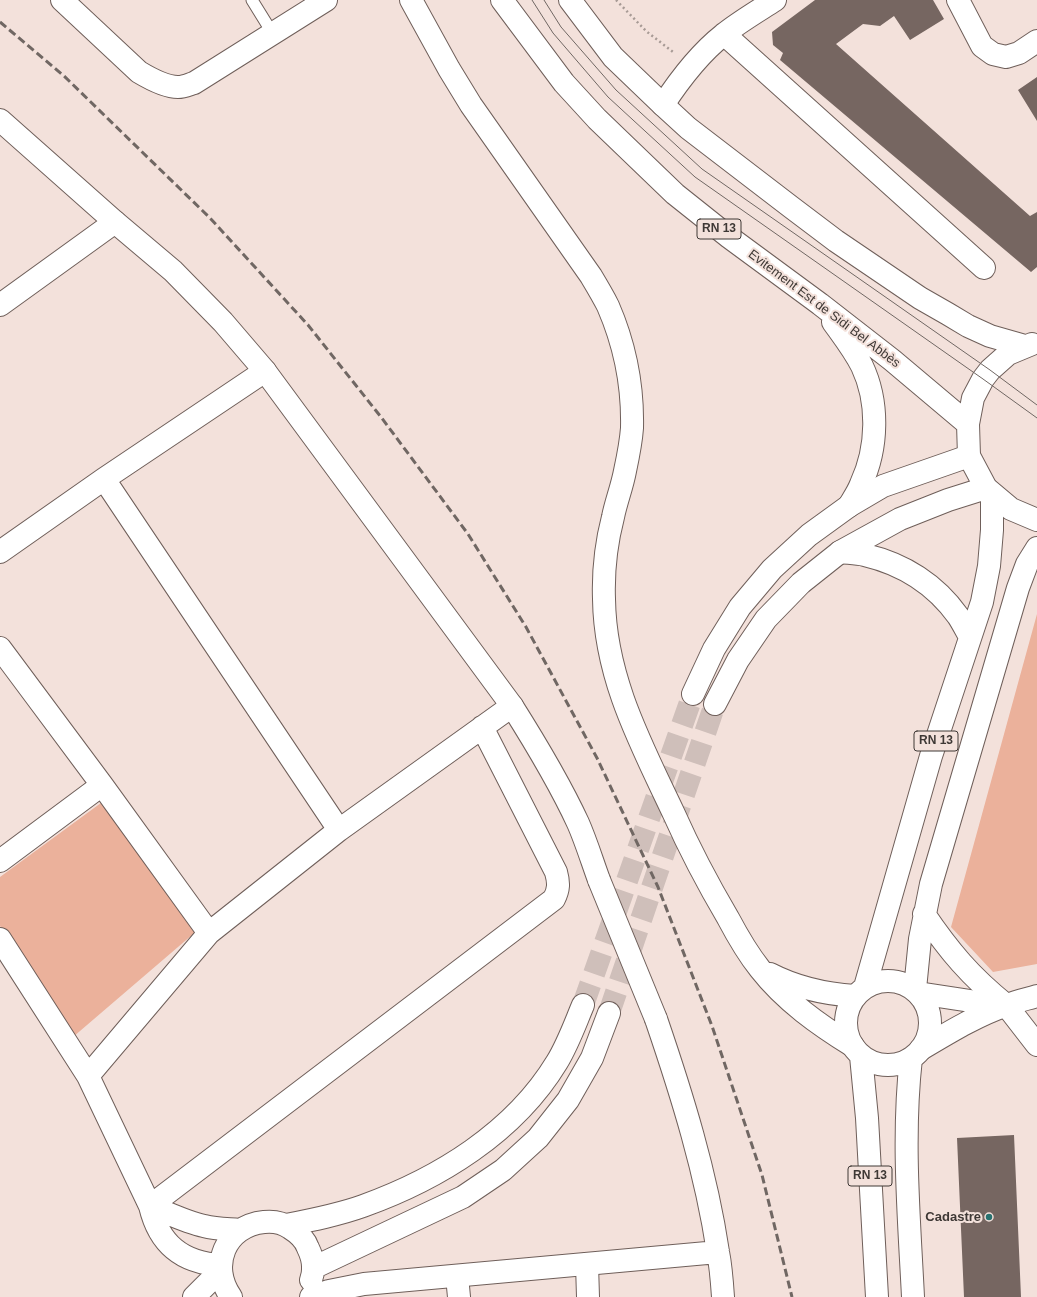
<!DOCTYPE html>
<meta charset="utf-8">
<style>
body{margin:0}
canvas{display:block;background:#f3e1db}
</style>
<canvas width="1037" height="1297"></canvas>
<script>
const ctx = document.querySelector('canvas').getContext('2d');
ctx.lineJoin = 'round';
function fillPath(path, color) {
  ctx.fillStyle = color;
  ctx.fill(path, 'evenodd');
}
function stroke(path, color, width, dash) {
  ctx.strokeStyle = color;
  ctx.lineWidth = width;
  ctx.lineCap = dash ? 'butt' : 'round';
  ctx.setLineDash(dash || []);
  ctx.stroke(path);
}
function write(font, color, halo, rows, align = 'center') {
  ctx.font = font + ' Helvetica,sans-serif';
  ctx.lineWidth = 4;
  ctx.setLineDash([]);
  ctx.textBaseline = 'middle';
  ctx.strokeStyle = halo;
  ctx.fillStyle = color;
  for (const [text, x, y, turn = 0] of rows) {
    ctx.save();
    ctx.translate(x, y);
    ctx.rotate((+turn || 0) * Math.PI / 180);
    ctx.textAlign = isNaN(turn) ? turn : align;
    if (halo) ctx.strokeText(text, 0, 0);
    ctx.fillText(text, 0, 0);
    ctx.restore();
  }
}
fillPath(new Path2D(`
 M1037 614V964L993 972 951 927Z
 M105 800 199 929 73 1037 0 926V877Z`), '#ebb19b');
fillPath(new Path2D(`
 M815 0H933L944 19 910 40 894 16 880 26 863 24 836 44 1030 216 1037 212V267L1031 272 780 60 783 53 773 45 772 32Z
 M1037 77V121L1018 90Z
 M1014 1135 1021 1297H964L957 1138Z`), '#766661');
stroke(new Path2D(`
 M583 1005 693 694
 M609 1013 715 704`), '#cfbfba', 22, [22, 11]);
const service = new Path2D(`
 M252 0 273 34`);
const minor = new Path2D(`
 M62 0 139 72C149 78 166 87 178 87 184 87 190 84 194 83L326 0
 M958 0 982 46 993 54 1006 57 1019 53 1037 41
 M724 34 984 268
 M663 105C680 79 699 54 723 35 739 22 758 11 775 0
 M0 305 115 222
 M104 479 339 830
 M0 552 104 479 265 371
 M0 648 102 785 209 933
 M0 861 102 785
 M0 939 88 1076 150 1206C159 1244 182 1263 221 1265
 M1006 1005 1037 1045
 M88 1076 209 933 339 830 512 706
 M150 1206 554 899C559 889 559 883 556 872L482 727
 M150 1206C168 1213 186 1222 204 1226 216 1229 228 1229 239 1230
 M587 1264 588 1297
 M457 1276 459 1297`);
const tertiary = new Path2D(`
 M411 0 449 69 471 105 591 276C597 286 603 296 608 306 625 345 633 386 632 428 631 442 628 457 625 471 622 487 616 502 613 517 606 544 603 571 604 599 605 678 641 744 674 814 690 850 708 884 728 918 737 935 748 954 760 969 785 1001 819 1025 853 1046
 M0 120 115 222 173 271 223 322 265 371 512 706C536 744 559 782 578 823 586 841 592 861 599 880
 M693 694 714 649 740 607 772 569 809 535 849 506 883 486 969 456
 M715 704 738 660 766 619 801 583 840 552 900 519 948 500 986 488
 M770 974C797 988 825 994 855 996
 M918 993 977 1002 1005 1005
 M656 1019C682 1095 706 1172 718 1252 721 1267 722 1282 723 1297
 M921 1049C948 1033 977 1015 1007 1005 1017 1001 1027 999 1037 996
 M286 1225C312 1220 338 1215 363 1206 438 1179 514 1133 557 1062 568 1044 575 1024 583 1005
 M313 1268 463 1197 503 1170 538 1138 568 1100 592 1058 609 1013
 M194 1297 220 1271
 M231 1297C209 1266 225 1226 264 1222 273 1221 283 1223 290 1228 298 1233 305 1239 308 1248 313 1258 315 1269 311 1280
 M311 1297 329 1291 364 1284 718 1252`);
const primary = new Path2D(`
 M840 552C848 553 857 553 865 555 903 564 935 584 958 616 962 622 966 630 970 637
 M924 914C949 951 971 977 1006 1005
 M846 1023a42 42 0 1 1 84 0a42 42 0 1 1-84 0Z
 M865 987 931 756 982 602 989 566 992 530V494
 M915 989 920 939 931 884 1018 588 1027 564 1037 548
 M861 1056 867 1118 877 1297
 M911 1058C902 1138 909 1217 913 1297`);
const trunk = new Path2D(`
 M502 0 564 83 597 119 675 194 729 237 820 304 892 360 968 424
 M570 0 613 57 663 105 688 128 791 207 836 241 920 298 948 314 968 326 990 336 1025 346
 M833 322C843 336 854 350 862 366 879 402 878 448 861 484 858 492 853 499 849 506
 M1032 344 1008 354 990 370 983 379 973 398 968 424 969 456 986 488 1011 509 1037 520`);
stroke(service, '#6f5f5a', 13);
stroke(minor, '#6f5f5a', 24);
stroke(tertiary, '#6f5f5a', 24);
stroke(primary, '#6f5f5a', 24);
stroke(trunk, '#6f5f5a', 24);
stroke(new Path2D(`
 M616 0 646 31 673 52`), '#a79a95', 2.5, [2, 3]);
stroke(service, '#fff', 11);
stroke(minor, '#fff', 22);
stroke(tertiary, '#fff', 22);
stroke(primary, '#fff', 22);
stroke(trunk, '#fff', 22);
stroke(new Path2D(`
 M532 0 553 33 608 97 695 177 983 379 1037 418
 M544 0 561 27 616 90 702 169 990 370 1037 405`), '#706763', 1);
stroke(new Path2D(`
 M0 22 64 76 210 218 308 325 381 417 468 534 526 627 597 758 658 887 712 1026 762 1175 792 1297`), '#706763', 3, [8, 4]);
const tertiaryBridge = new Path2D(`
 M599 880 656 1019`);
stroke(tertiaryBridge, '#6f5f5a', 24, []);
stroke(tertiaryBridge, '#fff', 22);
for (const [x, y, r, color] of [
 [989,1217,4,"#287270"]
]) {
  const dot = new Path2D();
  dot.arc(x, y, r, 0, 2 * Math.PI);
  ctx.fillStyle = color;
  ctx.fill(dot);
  stroke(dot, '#f3e1db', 1.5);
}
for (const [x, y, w] of [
 [719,229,44],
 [936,741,44],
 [870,1176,44]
]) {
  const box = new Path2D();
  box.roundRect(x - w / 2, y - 10, w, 20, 3);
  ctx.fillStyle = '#f3e1db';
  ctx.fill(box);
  stroke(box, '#3e3835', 1);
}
write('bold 12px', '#3e3835', null, [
 ["RN 13",719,229],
 ["RN 13",936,741],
 ["RN 13",870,1176]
]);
write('13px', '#3e3835', '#f3e1db', [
 ["Evitement Est de Sidi Bel Abbès",824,309,37]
]);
write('bold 13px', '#3e3835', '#f3e1db', [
 ["Cadastre",981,1217]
], 'right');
</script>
